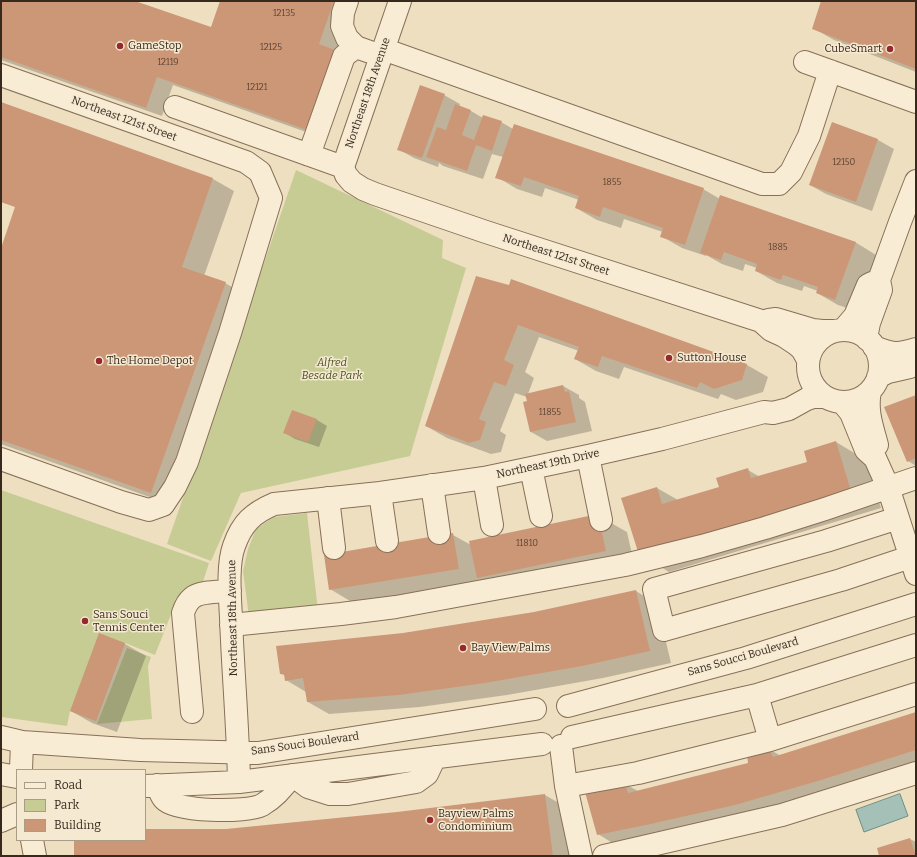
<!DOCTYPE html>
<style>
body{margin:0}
#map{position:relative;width:917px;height:857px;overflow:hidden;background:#eedfc1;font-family:Bitter,serif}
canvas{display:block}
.frame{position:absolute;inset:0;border:2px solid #37291d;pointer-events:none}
.legend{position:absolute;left:16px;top:769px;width:130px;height:72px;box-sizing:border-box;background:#f5e9d1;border:1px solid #a99c89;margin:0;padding:5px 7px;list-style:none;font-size:12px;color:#37291d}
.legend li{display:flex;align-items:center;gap:8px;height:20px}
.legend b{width:20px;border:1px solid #a99c89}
</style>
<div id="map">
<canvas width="917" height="857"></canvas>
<div class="frame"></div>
<ul class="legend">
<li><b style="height:5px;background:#f9ecd4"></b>Road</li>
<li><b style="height:11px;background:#c7cc95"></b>Park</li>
<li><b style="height:11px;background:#cc9777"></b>Building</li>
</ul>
</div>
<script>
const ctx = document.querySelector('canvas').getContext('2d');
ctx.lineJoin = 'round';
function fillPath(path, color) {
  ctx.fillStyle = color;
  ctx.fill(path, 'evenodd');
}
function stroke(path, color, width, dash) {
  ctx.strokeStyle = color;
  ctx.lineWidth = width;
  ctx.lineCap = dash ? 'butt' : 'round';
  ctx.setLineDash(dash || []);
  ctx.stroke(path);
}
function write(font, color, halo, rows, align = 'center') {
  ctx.font = font + ' Bitter,serif';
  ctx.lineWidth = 3;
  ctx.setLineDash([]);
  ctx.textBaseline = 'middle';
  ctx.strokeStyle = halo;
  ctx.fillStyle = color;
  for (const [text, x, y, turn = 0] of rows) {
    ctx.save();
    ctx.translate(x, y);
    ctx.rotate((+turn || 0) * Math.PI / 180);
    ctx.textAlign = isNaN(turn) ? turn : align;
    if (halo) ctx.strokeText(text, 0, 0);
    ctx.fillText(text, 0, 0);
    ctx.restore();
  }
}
fillPath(new Path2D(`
 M296 170 443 240 442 258 466 268 410 456 241 493 211 561 167 544Z
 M1 490 209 563 201 588 177 599 155 655 125 643 96 721 70 711 67 726 1 717Z
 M307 513 318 611 249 617 243 571 248 549 256 529 274 517Z
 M127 648 151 657 148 666 152 719 97 724Z`), '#c7cc95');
const water = new Path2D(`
 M900 794 908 816 864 832 856 810Z`);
fillPath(water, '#a4c0b7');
stroke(water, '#6b8e84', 1);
fillPath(new Path2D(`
 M1 1H134L211 28 221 1H353L336 51 326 139 173 85 162 116 1 60Z
 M822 1H916V72L834 40 813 28Z
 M444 95 460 104 459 107 471 111 483 118 501 122 513 129 703 189 720 199 855 242 876 255 857 311 838 305 817 293 818 291 804 286 802 291 777 283 756 271 757 268 745 264 743 271 722 264 706 255V256L682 248 661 236 663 232 624 219 621 228 597 220 576 208 579 200 545 188 542 197 517 189 497 177 503 157 492 154 483 179 443 166 439 163 438 167 414 158 398 149Z
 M1 103 213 179 234 191 204 276 225 283 246 295 172 505 1 444V251L16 207 1 202Z
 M832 124 878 140 894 149 872 211 826 194 810 185Z
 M477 277 747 365 768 377 763 392 736 400 721 394 718 399 624 367 619 379 596 371 575 359 579 351 539 337 525 372 534 378 528 394 563 386 579 395V398L585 402 592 431 547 441 531 432 524 403 528 402 527 397 515 393 500 431 506 435 501 452 491 454 447 438 426 426Z
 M916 396V466L908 461Z
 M293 412 317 420 327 426 319 447 295 439 285 433Z
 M836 442 866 460 881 508 669 572 640 554 657 488 678 500 720 488 748 470 760 477 809 462Z
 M597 515 627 532 635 568 360 607 330 589 453 535 471 545Z
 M636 591 657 604 671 663 603 678 507 695 420 707 329 714 308 702 306 692 286 680V676L281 674 403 634 534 613Z
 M100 634 125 644 146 656 117 732 92 723 71 711Z
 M916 713V768L840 792 619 847 598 834 625 784 638 791 750 764 769 749 781 756Z
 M545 795 566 807 572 856H75V840H145V830H226L397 813Z
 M910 839 916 842V856H880L878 849Z`), '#0003');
fillPath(new Path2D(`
 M1 1H135L211 27 220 1H334L319 44 338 51 310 131 157 77 146 108 1 57Z
 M821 1H916V69L812 29Z
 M420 85 445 94 422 158 397 150Z
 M1 102 213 178 182 267 226 282 151 493 1 440V248L15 207 1 202Z
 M455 104 471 110 462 135 474 140 483 115 502 121 492 151 476 145 467 171 426 157 437 127 446 130Z
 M832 122 878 139 856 202 809 185Z
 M514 124 704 188 685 245 660 237 663 228 603 207 600 217 575 208 579 196 524 177 521 186 495 178Z
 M720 195 856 242 835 300 816 293 818 287 783 275 781 280 755 271 757 264 724 252 721 260 700 253Z
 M476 276 509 285 511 279 747 364 742 380 714 389 700 382 697 388 602 356 598 367 574 359 579 347 518 325 504 360 514 365 506 386 494 382 479 419 486 422 480 440 469 443 425 426Z
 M563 385 565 392 569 391 576 422 530 432 523 402 527 401 525 394Z
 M916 395V458L907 462 884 407Z
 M292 410 317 419 308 442 283 433Z
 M836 441 851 491 639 555 621 498 657 487 662 504 719 487 716 478 748 468 751 478 807 462 804 451Z
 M598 514 606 551 477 578 469 541Z
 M453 533 459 569 329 590 324 555Z
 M636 590 650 651 582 666 485 683 399 695 307 702 303 678 285 681 284 674H280L276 646 403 633 534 612Z
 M99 633 125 643 96 721 70 711Z
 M916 712V750L818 781 735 805 646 825 597 835 585 792 625 783 628 793 748 763 747 754 769 748 773 757Z
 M545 794 553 856H74V840H145V829H226L397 812Z
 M910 838 916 856H879L877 848Z`), '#cc9777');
const minor = new Path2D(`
 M347 1 343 13 342 26 347 38 356 47 370 52
 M400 1 343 167 346 175 352 182 363 189 375 194 486 232 761 321 771 330 784 336 796 344 802 349 808 360
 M383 49 762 184H779L791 172 809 136 830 71
 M805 62 916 102
 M1 75 246 162 260 172 271 198 230 333 187 462 175 487 163 505 149 510 121 502 1 459
 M175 107 343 167
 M309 155 344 56 356 47
 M769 320 776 319 813 330 822 331H836
 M843 330 855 316 868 285 872 283
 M808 366a36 36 0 1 1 72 0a36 36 0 1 1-72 0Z
 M867 339V333L869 323 881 290 879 280 900 222 916 181
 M874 347C892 354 897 355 916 349
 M878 377 888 372 910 367 916 364
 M870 391C866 411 872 426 877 445
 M842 402 851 413 866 450 875 458 888 487 916 574
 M588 456 601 520
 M531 468 541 516
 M484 478 492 525
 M432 485 439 533
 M380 493 387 541
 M328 498 334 548
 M898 518 826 541 654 589 664 630 841 580 910 557
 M231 625 341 614 396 607 625 565 702 546 765 528 825 509 916 478
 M757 695 770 740
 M568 706 746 658 916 604
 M192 712 183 613C185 607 187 602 192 598 200 591 219 592 230 591
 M1 737 22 742 140 750 258 753 535 709
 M572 737 757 695 916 645
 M561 746 566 786 581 856
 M21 770 22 742
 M1 774 17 777
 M239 782C238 727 233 673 231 618 230 597 227 565 234 546 242 523 253 513 274 504L380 493 484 478 588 456 662 439 764 412 773 413 789 409 807 399 813 397H825
 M157 785C159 789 161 796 164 799 175 812 247 813 262 805 274 798 284 787 292 775L308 787 330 794H348L416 782 427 774 435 757
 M145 786 239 782 542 744
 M566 786 638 773 770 740 916 694
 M1 821 17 814
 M32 840 35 856
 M604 856 782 815 916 773`);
stroke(minor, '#877059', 24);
stroke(minor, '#f9ecd4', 22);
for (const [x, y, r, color] of [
 [120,46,4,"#96292e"],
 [890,49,4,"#96292e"],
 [669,358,4,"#96292e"],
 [99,361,4,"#96292e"],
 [85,621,4,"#96292e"],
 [463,648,4,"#96292e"],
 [430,820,4,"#96292e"]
]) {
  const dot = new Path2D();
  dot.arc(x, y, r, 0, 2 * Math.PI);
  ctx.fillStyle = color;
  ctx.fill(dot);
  stroke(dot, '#f5e9d1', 1.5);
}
write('9px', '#5c4434', null, [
 ["12135",284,13],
 ["12125",271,47],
 ["12119",168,62],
 ["12121",257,87],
 ["12150",844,162],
 ["1855",612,182],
 ["1885",778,247],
 ["11855",550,412],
 ["11810",527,543]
]);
write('11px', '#37291d', '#f5e9d1', [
 ["GameStop",128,46],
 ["CubeSmart",882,49,"right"],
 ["Sutton House",677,358],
 ["The Home Depot",107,361],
 ["Sans Souci",93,615],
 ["Tennis Center",93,628],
 ["Bay View Palms",471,648],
 ["Bayview Palms",438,814],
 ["Condominium",438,827]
], 'left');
write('11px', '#37291d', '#f5e9d1', [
 ["Northeast 18th Avenue",368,93,-71],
 ["Northeast 121st Street",124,119,20],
 ["Northeast 121st Street",556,255,18],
 ["Northeast 19th Drive",548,464,-12],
 ["Northeast 18th Avenue",233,618,-91],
 ["Sans Soucci Boulevard",743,657,-16],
 ["Sans Souci Boulevard",305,744,-8]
]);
write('italic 11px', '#495324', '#f5e9d1', [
 ["Alfred",332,363],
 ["Besade Park",332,376]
]);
</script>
